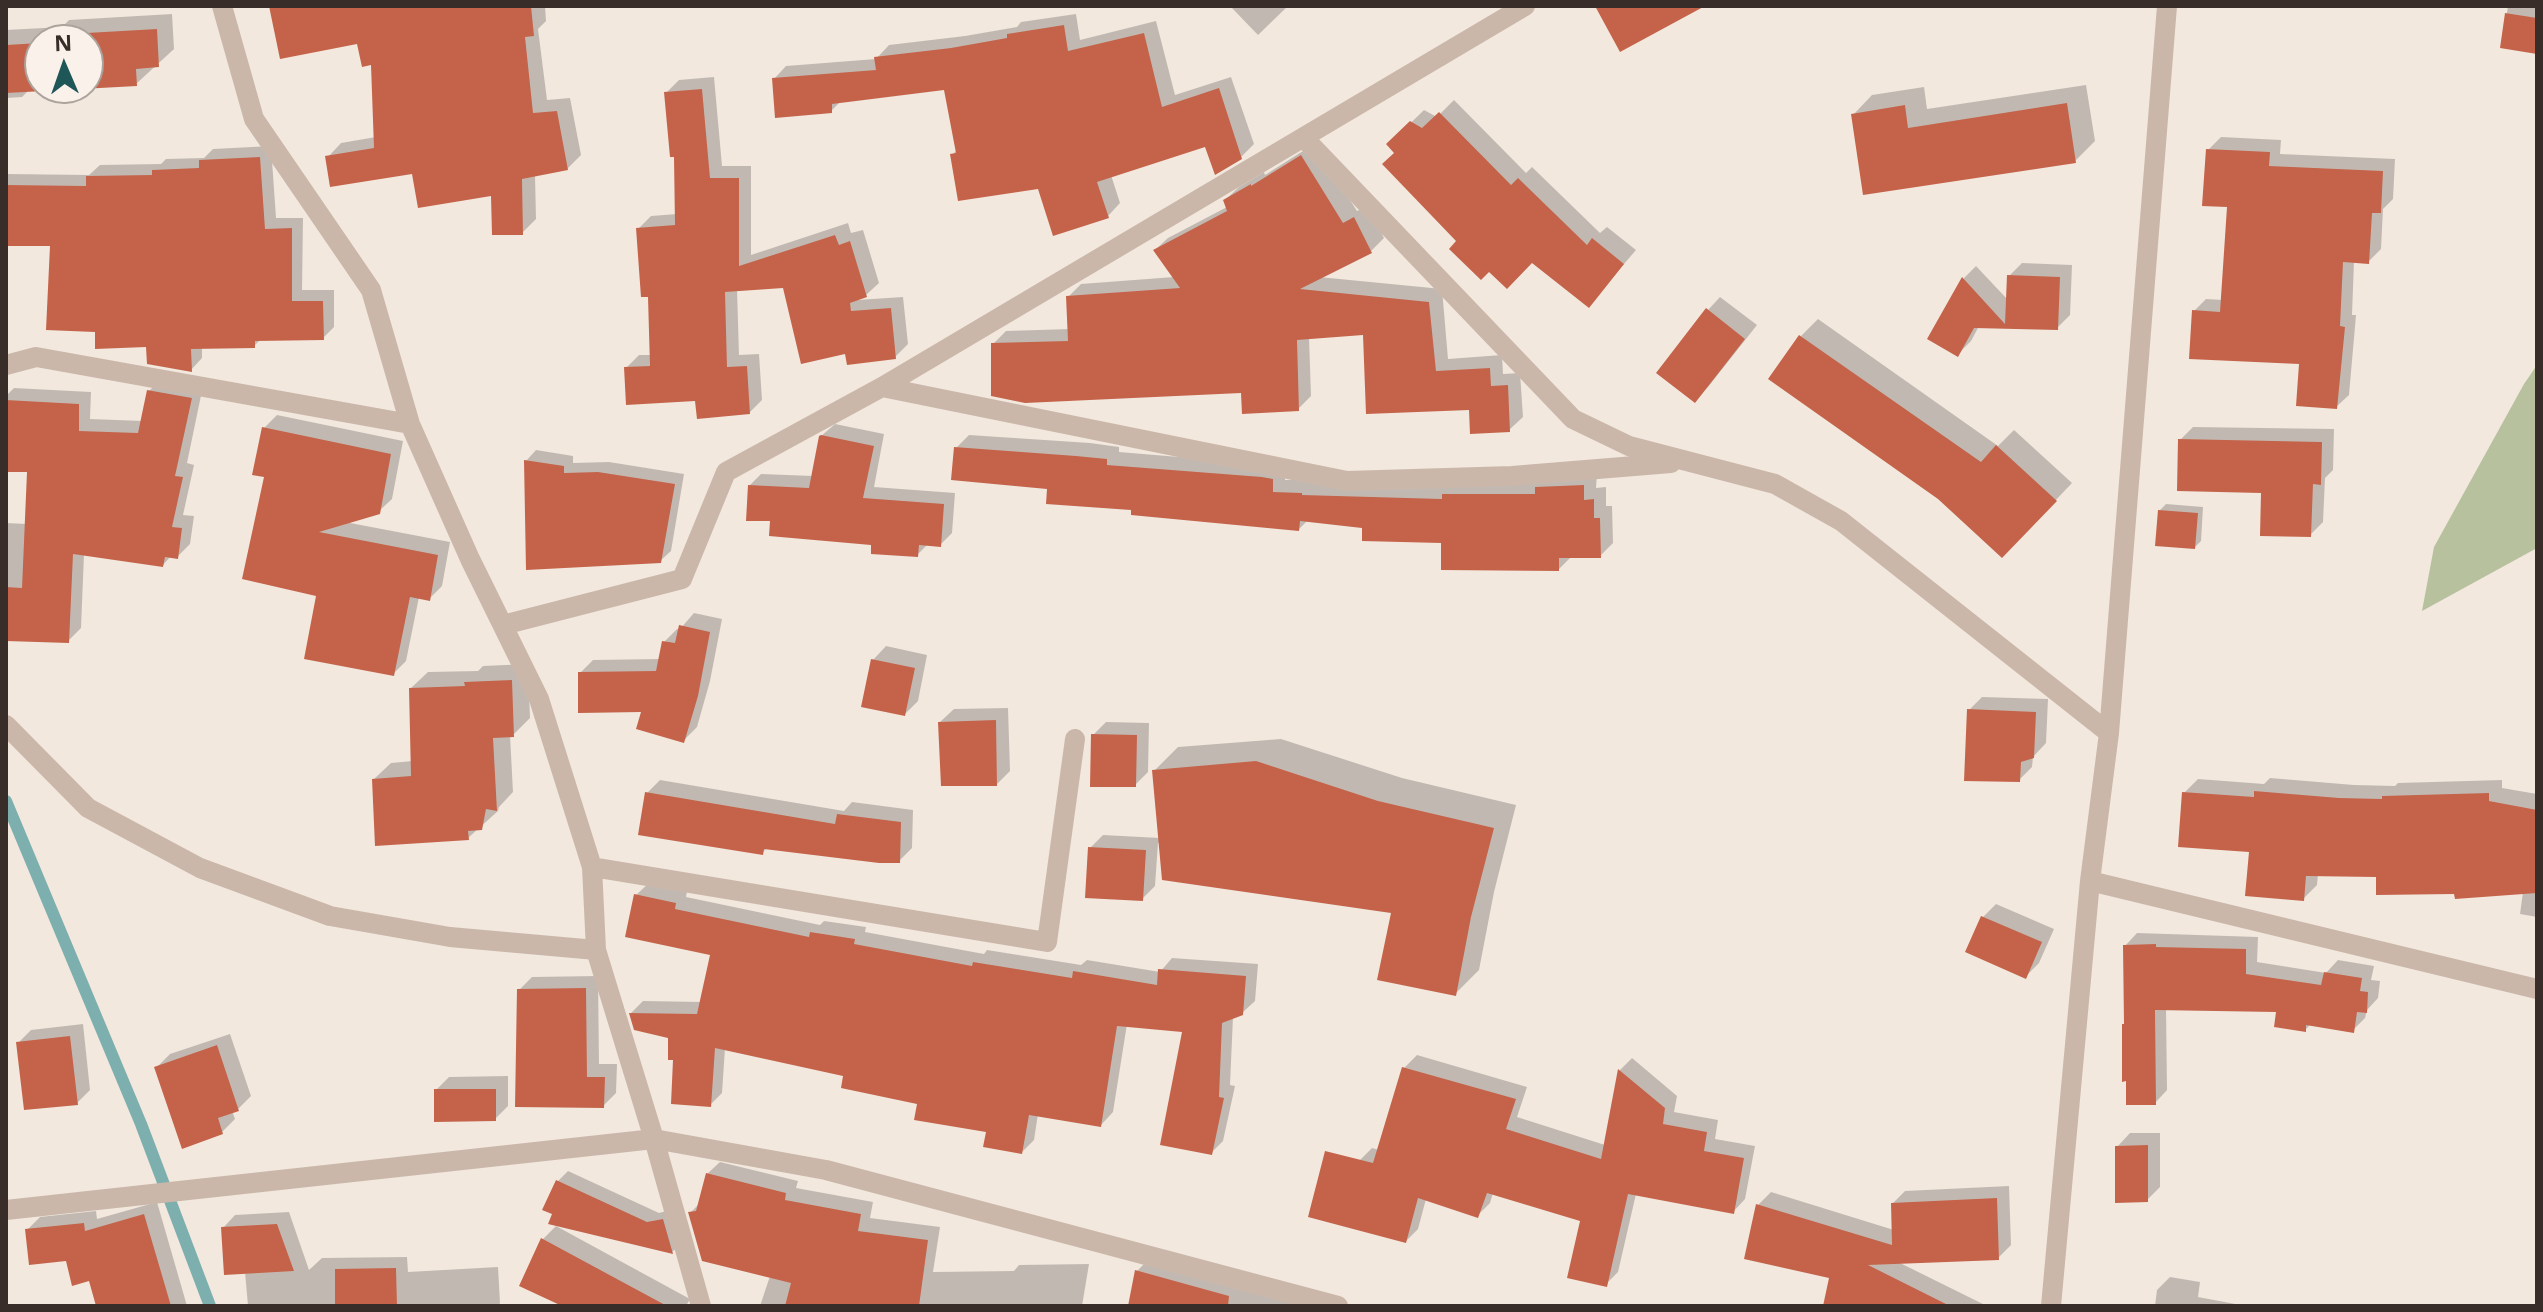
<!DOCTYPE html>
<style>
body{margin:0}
#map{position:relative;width:2543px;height:1312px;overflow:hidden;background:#f2e8de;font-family:"Noto Sans",sans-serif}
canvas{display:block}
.frame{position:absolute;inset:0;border:8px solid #382d29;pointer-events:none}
.north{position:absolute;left:24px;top:24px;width:80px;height:80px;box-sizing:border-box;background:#faf2ea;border:2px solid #aca39d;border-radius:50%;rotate:358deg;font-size:22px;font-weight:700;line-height:32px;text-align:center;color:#382d29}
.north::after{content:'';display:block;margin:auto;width:28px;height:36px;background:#1f5759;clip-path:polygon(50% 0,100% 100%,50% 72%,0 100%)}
</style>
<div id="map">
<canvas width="2543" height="1312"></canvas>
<div class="frame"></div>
<div class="north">N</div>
</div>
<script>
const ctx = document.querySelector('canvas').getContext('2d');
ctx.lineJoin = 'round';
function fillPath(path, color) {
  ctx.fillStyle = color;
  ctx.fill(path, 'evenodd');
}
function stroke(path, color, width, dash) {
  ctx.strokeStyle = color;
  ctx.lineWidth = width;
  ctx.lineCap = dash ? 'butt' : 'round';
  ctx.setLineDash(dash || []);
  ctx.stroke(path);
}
fillPath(new Path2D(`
 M2537 365V548L2422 611 2434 547 2524 384Z`), '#b7c19e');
fillPath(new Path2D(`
 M271 6H545L546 21 538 29 547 100 570 98 581 155 567 169 535 175 536 219 522 233 492 193 414 172 328 157 341 143 376 137 373 63 359 42Z
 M1230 6H1288L1258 35Z
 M2508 6H2537V52L2502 46Z
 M172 14 174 49 136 84 88 86V40H40V88H62L29 90 22 97 6 98V30L62 27 69 20Z
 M1076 14 1080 40 1156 21 1175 95 1231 77 1254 144 1241 157 1206 144 1111 175 1120 203 1108 216 1039 187 953 154 957 150 946 88 841 101 831 111 774 79 786 66 876 59 889 45 965 36 1017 27 1021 22Z
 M714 77 722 166H751V255L848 223 851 233 863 230 879 283 866 295 857 300 903 297 908 344 895 357 847 351 785 286 737 289 739 355 759 354 762 400 749 413 697 399 626 368 639 355H652L650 295 638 229 651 216 677 214 676 155 666 93 679 80Z
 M2086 85 2095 141 2075 161 1865 193 1853 115 1872 95 1924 87 1927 109Z
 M1454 100 1526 173 1532 167 1600 233 1607 227 1636 250 1589 305 1533 260 1459 241 1389 144 1424 110 1437 117Z
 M2221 137 2281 140 2280 154 2395 159 2393 199 2383 209 2381 249 2368 262 2354 261 2352 315H2356L2349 395 2336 407 2301 362 2194 311 2206 299 2223 300 2229 205 2208 150Z
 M1314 144 1357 211 1368 206 1384 238 1371 251 1319 277 1442 289 1448 359 1502 355 1503 374 1520 373 1523 417 1509 430 1471 408 1365 333 1309 337 1311 396 1298 409 1243 391 993 344 1006 331 1070 329 1068 297 1081 284 1174 277 1155 250 1168 238 1227 207 1225 200 1239 187 1264 172 1265 175Z
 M271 146 276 218H303L302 290H334V327L323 338 261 339 254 346 202 347V358L191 370 148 345 97 330 52 244H6V174L89 175 100 165 161 164 166 159 204 158 213 149Z
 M2022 263 2072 265 2070 315 2057 328 1979 326 1971 341 1958 354 1929 339 1964 278 1976 266 2008 300 2009 276Z
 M1720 297 1757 325 1708 387 1695 400 1708 310Z
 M1818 319 1998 446 2014 430 2072 483 2019 539 1940 497 1801 336Z
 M161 379 203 386 187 463 194 465 183 515 194 516 190 544 177 557 171 556 163 565 84 554 81 628 68 641 6 639V523L27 524 29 471 6 470V396L14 388 91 392 90 419 143 421 149 391Z
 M277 415 403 441 392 499 378 512 345 522 450 542 442 586 429 599 419 597 406 661 393 674 318 594 266 476 264 428Z
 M835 424 884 434 874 487 955 493 952 533 941 544 929 543 917 555 772 519 749 486 761 474 813 476 820 437Z
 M2193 427 2334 429 2333 470 2325 478 2323 522 2310 535 2263 491 2180 440Z
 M969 435 1090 443 1119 447V452L1276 465 1285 467V480L1597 473 1596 488 1606 487V506H1612L1613 543 1600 556H1572L1559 569 1443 541 1364 526 1308 520 1299 529 1133 508 1049 487 956 448Z
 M536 450 573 456V463L609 462 684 474 671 551 660 561 526 461Z
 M2166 504 2203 507 2201 541 2195 547 2160 510Z
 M694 613 722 619 710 681 697 727 684 740 644 710 580 673 593 660 660 659 664 642 677 629H680Z
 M886 646 927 655 918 701 905 714 873 660Z
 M528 664 530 718 513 735H510L513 792 499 807 498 811 468 838 374 779 391 763 413 761 411 688 428 672 478 671 483 666Z
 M1982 697 2048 699 2046 743 2033 757 2032 767 2019 780 1969 710Z
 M1008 708 1010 771 997 784 940 722 954 709Z
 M1106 722 1149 723 1148 772 1135 785 1093 735Z
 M1281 739 1402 778 1516 805 1494 892 1479 970 1455 994 1393 911 1160 843H1158L1155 886 1142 899 1090 848 1103 835 1160 838 1154 771 1178 747Z
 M2270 778 2354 785 2395 786 2398 783 2502 780V788L2537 794V917L2520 914 2523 892H2456L2378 875 2318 874 2317 885 2303 899 2251 850 2184 793 2198 779 2264 784Z
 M660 780 844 811 852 802 913 810 912 848 899 861 767 848 762 853 647 793Z
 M649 883 687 891 686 897 820 925 824 921 866 927 865 932 984 954 987 950 1081 965 1087 960 1160 972 1172 958 1258 964 1255 1001 1242 1013 1233 1017 1230 1085 1235 1086 1223 1141 1211 1153 1185 1030 1127 1024 1113 1112 1101 1125 1038 1114 1034 1140 1022 1152 988 1131 846 1074 725 1048 722 1093 710 1105 675 1058 670 1036 631 1013 643 1001 702 1002 713 953 636 895Z
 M1996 904 2054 929 2039 963 2026 976 1968 951 1983 917Z
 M2137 933 2258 937 2257 962 2326 973 2338 960 2374 966 2371 980 2380 981 2378 998 2367 1010 2365 1018 2353 1030 2311 1024 2305 1030 2278 1010 2166 1008 2167 1090 2155 1103 2125 946Z
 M598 976 599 1064H617L616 1093 603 1106 519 990 532 977Z
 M83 1024 90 1090 77 1103 18 1043 31 1030Z
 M230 1034 251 1096 238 1109 232 1111 235 1119 222 1132 157 1067 170 1054Z
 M1417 1055 1527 1087 1517 1117 1605 1145 1620 1070 1632 1058 1677 1096 1674 1112 1718 1120 1715 1139 1755 1146 1745 1199 1733 1212 1636 1194 1618 1272 1606 1284 1582 1219 1493 1193 1490 1203 1478 1215 1426 1199 1418 1229 1406 1241 1360 1160 1372 1148 1379 1150 1404 1068Z
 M508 1076V1106L495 1119 436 1090 449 1077Z
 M2130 1133H2160V1187L2147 1200 2117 1147Z
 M720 1162 798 1181 796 1188 873 1202 870 1218 940 1227 933 1272 1014 1271 1019 1265 1089 1264 1082 1306H760L770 1276 690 1213 700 1203 707 1174Z
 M568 1171 659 1213 673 1209 683 1242 672 1252 555 1213 557 1182Z
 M2009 1186 2011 1245 1998 1258 1898 1262 1987 1306H1825L1831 1276 1758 1205 1771 1192 1894 1230 1893 1203 1905 1191Z
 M157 1202 187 1306H98L90 1279 27 1230 40 1217 96 1211 97 1219Z
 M289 1212 309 1270 322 1258 407 1257 408 1272 498 1267 500 1303 498 1306H248L245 1272 223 1228 235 1215Z
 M556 1226 690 1299 686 1306H567L543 1239Z
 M1149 1259 1294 1299V1306H1130L1137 1271Z
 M2170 1277 2200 1282 2198 1297 2246 1306H2155L2157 1290Z`), '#0003');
stroke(new Path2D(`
 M6 801 141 1124 210 1306`), '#7dafaf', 12);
fillPath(new Path2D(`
 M269 6H531L534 36 525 37 533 113 557 111 568 170 522 179 523 235H492L491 196 418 208 412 174 330 187 325 156 374 148 371 65 362 67 357 44 280 59Z
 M1595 6H1705L1620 52Z
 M2505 13 2537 18V54L2500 48Z
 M1064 25 1068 51 1144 33 1162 107 1219 88 1242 159 1215 175 1205 147 1097 182 1109 218 1053 236 1038 189 958 201 950 154 956 153 944 90 832 104V113L775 118 772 78 876 70 874 57 951 48 1007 38V34Z
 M157 29 159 67 136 69 137 86 6 93V45L40 43V88H88V40H52L51 35Z
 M702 89 710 178H739V266L835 235 839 245 850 241 867 297 850 303 851 311 891 308 896 359 847 365 845 354 801 364 783 288 725 292 727 367 747 366 750 414 697 419 695 401 626 405 624 367 650 366 648 297H641L636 228 675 225 674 157H670L664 92Z
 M2067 103 2076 163 1863 195 1851 114 1905 105 1908 128Z
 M1439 112 1511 185 1518 178 1587 245 1592 238 1624 264 1589 308 1532 263 1507 289 1489 272 1481 280 1449 249 1456 241 1382 164 1394 153 1386 144 1410 121 1422 128Z
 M2206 149 2270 152 2269 166 2383 171 2381 213H2372L2369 264 2343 262 2340 326 2345 327 2337 409 2296 406 2299 364 2189 359 2192 310 2220 312 2227 207 2202 206Z
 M1301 155 1343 223 1354 217 1372 253 1300 289 1429 302 1436 371 1490 368 1491 386 1508 385 1510 432 1470 434 1469 410 1366 414 1363 335 1297 340 1299 411 1242 414 1241 393 1025 403 991 396V343L1068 341 1066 296 1180 288 1153 250 1227 211 1223 200 1251 184V186Z
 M260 157 265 229 292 228V301H323L324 340 255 341V348L191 349 192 372 147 364 146 347 95 349V332L46 330 50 246H6V185L86 186V176L152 175V170L199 168V160Z
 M2007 275 2060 277 2058 330 1974 328 1958 357 1927 339 1962 277 2005 324Z
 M1706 308 1745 339 1695 403 1656 373Z
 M1799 335 1981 462 1996 445 2057 501 2002 558 1938 499 1768 379Z
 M147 390 192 398 175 476 183 477 172 527 182 528 178 559 165 557 163 567 73 554 69 643 6 641V587L22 588 27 472H6V400L79 404V431L138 433Z
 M262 427 391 454 380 514 319 532 438 555 430 601 410 597 394 676 304 659 316 596 242 579 264 477 252 475Z
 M821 435 874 446 863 498 944 504 941 547 919 545 918 557 871 554V545L769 536 770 521H746L748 485 809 488 819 436Z
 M2178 439 2322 442 2321 485 2313 484 2311 537 2260 536 2261 493 2177 491Z
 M954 447 1076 456 1107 459V465L1262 477 1273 479V492L1302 493V495L1442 499V494H1535V487L1584 485V500L1594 499V518H1600L1601 558H1559V571L1441 570V543L1362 541V528L1300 521 1299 531 1131 515V510L1046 504 1047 489 951 480Z
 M524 460 564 466V473L598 472 675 484 661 563 526 570Z
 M2158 510 2198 513 2195 549 2155 546Z
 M679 625 710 632 698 696 684 743 636 729 641 712 578 713V672L656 671 662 641 675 643Z
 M871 659 915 668 905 716 861 707Z
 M512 680 514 737 493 738 497 811 486 809 482 830 468 831 469 840 375 846 372 779 411 776 409 688 465 686 464 682Z
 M1967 709 2036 712 2034 758 2021 762 2020 782 1964 781Z
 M996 720 997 786H941L938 722Z
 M1091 734 1137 735 1136 787H1090Z
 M1256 761 1378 801 1494 828 1471 917 1456 996 1377 980 1391 913 1162 880 1152 770Z
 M2254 791 2339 798 2382 799V796L2489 793V801L2537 810V893L2455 899 2454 894 2376 895V877L2306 876 2304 901 2245 896 2249 852 2178 847 2182 792 2254 797Z
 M645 792 835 824 837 814 901 822 900 863H879L764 849 763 855 638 835Z
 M1088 847 1146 850 1143 901 1085 898Z
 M634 894 676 903 675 909 809 937 810 932 855 939 854 944 972 966 973 962 1072 978 1073 971 1157 985 1158 969 1246 976 1243 1015 1222 1023 1219 1097 1224 1098 1212 1155 1160 1145 1182 1032 1117 1026 1101 1127 1029 1115 1022 1154 983 1147 986 1132 914 1120 917 1104 841 1088 843 1076 715 1048 711 1107 671 1104 673 1060H668V1038L634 1030 629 1013 697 1014 710 955 625 937Z
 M1981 916 2042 942 2026 979 1965 952Z
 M2156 944V947L2246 949V974L2321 985 2324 972 2362 978 2360 991 2368 992 2367 1013 2357 1012 2354 1033 2306 1025V1032L2274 1027 2276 1012 2155 1010 2156 1105H2126V1081L2122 1082V1024H2124L2123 945Z
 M586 988 587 1077H605L604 1108 515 1107 517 989Z
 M70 1036 78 1105 24 1110 16 1042Z
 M217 1045 239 1111 218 1118 223 1134 182 1149 154 1067Z
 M1402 1067 1516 1099 1506 1129 1601 1159 1618 1069 1665 1108 1663 1124 1707 1132 1704 1151 1744 1158 1734 1214 1628 1194 1607 1287 1567 1278 1580 1221 1487 1193 1478 1218 1418 1198 1406 1243 1308 1217 1325 1151 1373 1163Z
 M434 1089H496V1121L434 1122Z
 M2148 1145V1202L2115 1203V1146Z
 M706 1173 786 1193 785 1200 861 1214 858 1231 928 1240 919 1306H785L791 1283 702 1261 688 1212 696 1211Z
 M556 1180 647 1222 663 1219 673 1254 548 1224 552 1214 542 1210Z
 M1997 1198 1999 1260 1868 1265 1950 1306H1823L1829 1278 1744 1259 1756 1204 1892 1245 1891 1203Z
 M144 1214 171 1306H96L89 1281 72 1286 66 1261 29 1265 25 1229 84 1223 85 1231Z
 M277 1224 294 1271 224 1275 221 1227Z
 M541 1238 667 1306H562L519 1286Z
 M396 1268 397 1306H335V1269Z
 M1135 1270 1229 1296 1228 1306H1128Z`), '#c4634a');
stroke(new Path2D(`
 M222 6 254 119 371 290 410 424 470 559 539 699 592 867 596 950 654 1139 701 1306
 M1304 138 1573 419 1629 446 1775 484 1841 521 2109 733
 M6 365 36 357 410 424
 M882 387 1347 481 1512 476 1671 463
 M503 625 682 579 726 472 882 387 1525 6
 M6 725 88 808 200 868 330 916 450 937 596 950
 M592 867 1047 942 1075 739
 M2090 881 2537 989
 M6 1210 654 1139 826 1170 1338 1306
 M2051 1306 2090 881 2109 733 2167 6`), '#cab7aa', 20);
</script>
